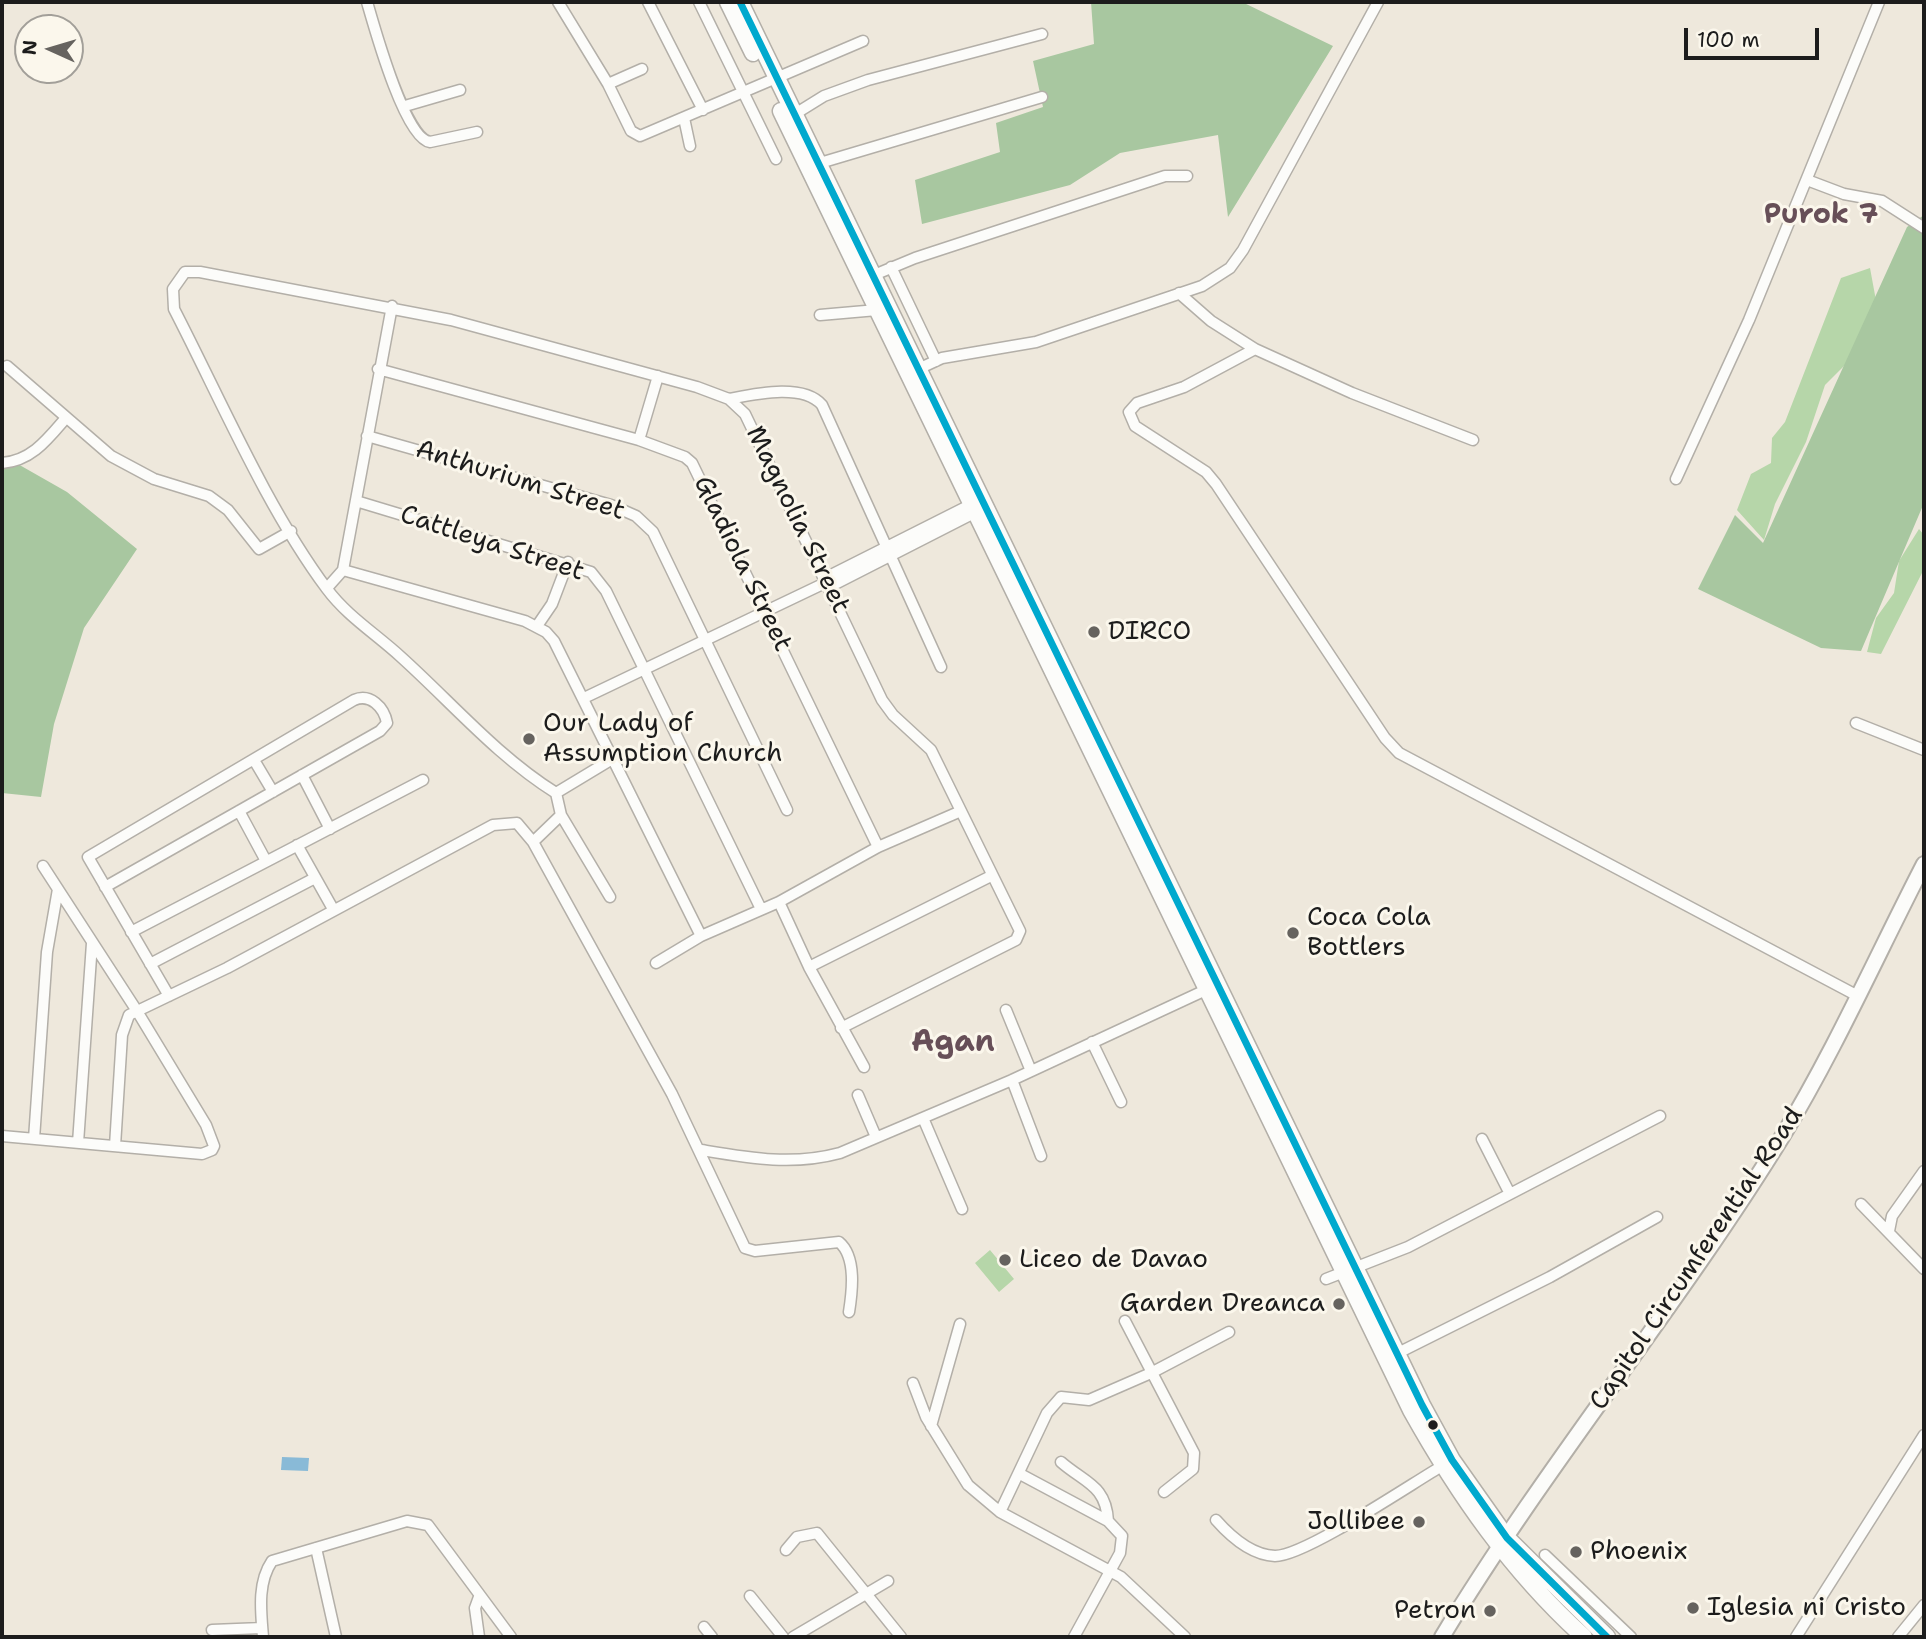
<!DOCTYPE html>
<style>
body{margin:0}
#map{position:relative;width:1926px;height:1639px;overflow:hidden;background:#eee8dc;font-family:"Shantell Sans",sans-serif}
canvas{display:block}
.frame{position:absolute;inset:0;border:4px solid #1c1c1c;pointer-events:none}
.north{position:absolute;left:14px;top:14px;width:70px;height:70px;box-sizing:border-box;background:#fbf7ec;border:2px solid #a29f99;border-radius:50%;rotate:274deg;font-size:19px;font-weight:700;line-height:28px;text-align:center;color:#1c1c1c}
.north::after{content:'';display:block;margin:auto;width:24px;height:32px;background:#66635f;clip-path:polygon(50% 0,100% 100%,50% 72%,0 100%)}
.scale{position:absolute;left:1684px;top:28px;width:135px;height:32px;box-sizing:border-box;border:4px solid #1c1c1c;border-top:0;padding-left:9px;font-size:21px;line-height:24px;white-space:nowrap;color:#1c1c1c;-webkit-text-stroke:5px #fbf7ec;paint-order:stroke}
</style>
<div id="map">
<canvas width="1926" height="1639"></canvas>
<div class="frame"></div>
<div class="north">N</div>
<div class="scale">100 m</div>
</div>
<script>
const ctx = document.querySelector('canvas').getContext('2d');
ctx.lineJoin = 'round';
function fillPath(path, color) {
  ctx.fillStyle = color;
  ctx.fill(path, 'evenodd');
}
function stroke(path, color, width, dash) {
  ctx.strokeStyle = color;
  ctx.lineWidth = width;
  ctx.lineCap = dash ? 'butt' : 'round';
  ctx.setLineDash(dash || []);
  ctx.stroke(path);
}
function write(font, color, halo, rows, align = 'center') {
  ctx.font = font + ' "Shantell Sans",sans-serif';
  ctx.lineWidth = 6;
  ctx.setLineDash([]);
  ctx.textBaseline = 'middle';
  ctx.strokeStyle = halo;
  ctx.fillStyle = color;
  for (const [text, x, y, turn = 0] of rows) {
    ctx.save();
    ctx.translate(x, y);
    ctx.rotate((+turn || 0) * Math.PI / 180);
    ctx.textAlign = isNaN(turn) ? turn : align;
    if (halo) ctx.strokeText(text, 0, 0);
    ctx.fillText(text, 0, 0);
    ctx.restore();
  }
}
fillPath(new Path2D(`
 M1870 268 1877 306 1849 361 1825 385 1806 442 1775 504 1764 540 1737 510 1751 474 1771 463 1772 438 1785 422 1841 278Z
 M1919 529 1924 535V569L1881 654 1867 652 1876 618 1894 593 1899 561Z
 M990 1250 1014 1279 999 1292 975 1263Z`), '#b6d6a9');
fillPath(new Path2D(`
 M1091 2H1242L1333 46 1228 217 1218 135 1120 153 1070 185 922 224 915 180 1000 152 996 123 1043 107 1033 61 1094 44Z
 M1924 215V503L1861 651 1821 648 1698 589 1735 515 1763 543 1907 227Z
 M2 455 67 492 137 549 84 628 54 724 41 797 2 793Z`), '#a8c7a0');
fillPath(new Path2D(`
 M282 1457 309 1458 308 1471 281 1470Z`), '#89bad7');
const minor = new Path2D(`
 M367 2C374 26 405 139 430 142L477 132
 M558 2 608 84 631 131 640 136 863 41
 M648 2 703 110
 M699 2 776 159
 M608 84 642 69
 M405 106 460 90
 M795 114 824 96 868 80 1042 34
 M684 118 690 146
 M820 163 1042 97
 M1807 180 1844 194 1882 201 1924 228
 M891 267 936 361
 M874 275 915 258 1165 176H1187
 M1179 293 1211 321 1255 349
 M820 315 877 310
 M7 366 111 456 154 479 209 496 228 510 259 549 291 531
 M378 369 639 440 685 457 692 463 878 847
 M914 371 942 358 1036 342 1202 286 1230 268 1243 250 1378 2
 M729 399C755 394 803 383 822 405L941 667
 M367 436 611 505 636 516 653 532 787 810
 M639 440 658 376
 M1473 440 1352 393 1255 349 1184 387 1137 403 1129 412 1135 426 1206 472 1216 484 1385 738 1399 753 1856 995
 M2 463C31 461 47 440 65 419
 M1676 479 1749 320 1879 2
 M356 501 591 572 606 591 761 909
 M343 570 525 621 546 632 554 641 701 936
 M827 582 837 583 978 511
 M327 588 343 570 392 306
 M537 626 552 604 568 562
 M584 698 827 582 833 574 974 503
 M1856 723 1924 750
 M254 760 273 792
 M302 775 330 829
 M556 793 614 758
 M239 811 266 861
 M561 815 610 897
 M533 842 561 815 556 793C497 756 452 703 401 657 376 634 347 616 327 589 266 507 221 400 174 309L173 289 185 272H200L451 320 697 387 729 399 745 414 882 700 893 715 931 750 1020 931 1016 940 841 1028
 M297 845 333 909
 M105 887 380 731 387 723C384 707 370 693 354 700L88 857C115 903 142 949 169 996
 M779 902 809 967 864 1067
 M131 932 423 780
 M656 963 701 936 779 902 878 847 961 811
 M150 964 315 878
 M809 967 991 876
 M1006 1010 1031 1071
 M1092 1042 1121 1102
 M1012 1080 1041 1156
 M858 1095 876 1137
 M923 1118 962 1209
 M2 1136 202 1154 212 1150 214 1146 206 1125 137 1011 43 866
 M34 1139 47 952 58 889
 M1482 1139 1509 1192
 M78 1143 92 943
 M115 1146 122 1035 129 1015 227 968 493 825 517 823 533 842 672 1094 745 1248 755 1251 839 1242C857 1257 852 1293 849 1312
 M701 1150C749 1158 792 1166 840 1153L1012 1080 1210 988
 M1861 1204 1924 1269
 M1889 1231 1892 1216 1924 1171
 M1326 1279 1408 1247 1660 1116
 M1125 1321 1194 1453 1193 1469 1164 1492
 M1396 1354 1550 1277 1657 1217
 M913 1383 926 1417 968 1485 1000 1512 1121 1577 1185 1637
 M931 1426 960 1324
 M1061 1462C1085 1483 1106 1485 1108 1521
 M1020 1474 1108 1521 1122 1536 1120 1553 1074 1637
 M1000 1512 1047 1413 1061 1397 1089 1400 1151 1373 1229 1332
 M1216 1520C1231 1537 1251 1555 1275 1556 1305 1556 1411 1484 1442 1466
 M316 1548 336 1637
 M786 1550 797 1537 817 1533 901 1637
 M1545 1555 1631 1637
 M750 1596 783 1637
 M704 1627 712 1637
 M212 1630 262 1628
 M263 1637C261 1612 257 1583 272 1561L407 1521 428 1525 511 1637
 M479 1637 475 1608 479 1597
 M793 1637 888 1581
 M1796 1637 1924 1435
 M1898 1637 1924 1605`);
const secondary = new Path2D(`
 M1442 1637C1546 1465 1676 1309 1782 1137 1835 1050 1877 955 1924 864`);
const trunk = new Path2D(`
 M728 2 753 53
 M740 2 1422 1405 1452 1460 1507 1538 1607 1637
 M781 111 1411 1410C1458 1494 1512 1572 1584 1637`);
stroke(minor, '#b3afa8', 13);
stroke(secondary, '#b3afa8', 18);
stroke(trunk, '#b3afa8', 19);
stroke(minor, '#fcfcfa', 10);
stroke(secondary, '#fcfcfa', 14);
stroke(trunk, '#fcfcfa', 16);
stroke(new Path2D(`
 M740 2 1422 1405 1452 1460 1507 1538 1607 1637`), '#00a9ce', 7);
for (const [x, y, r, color] of [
 [1094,632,7,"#66635f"],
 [529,739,7,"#66635f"],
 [1293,933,7,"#66635f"],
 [1005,1260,7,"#66635f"],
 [1339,1304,7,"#66635f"],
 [1433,1425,6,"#1c1c1c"],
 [1419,1522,7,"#66635f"],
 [1576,1552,7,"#66635f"],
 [1693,1608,7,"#66635f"],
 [1490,1611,7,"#66635f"]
]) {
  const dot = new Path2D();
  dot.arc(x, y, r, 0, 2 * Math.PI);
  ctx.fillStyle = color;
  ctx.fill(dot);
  stroke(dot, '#fbf7ec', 2.5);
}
write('26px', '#1c1c1c', '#fbf7ec', [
 ["Anthurium Street",520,481,17],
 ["Magnolia Street",797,520,64],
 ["Cattleya Street",492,544,18],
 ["Gladiola Street",742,564,64],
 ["Capitol Circumferential Road",1697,1259,-56]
]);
write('26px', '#1c1c1c', '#fbf7ec', [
 ["DIRCO",1108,632],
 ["Our Lady of",543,724],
 ["Assumption Church",543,754],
 ["Coca Cola",1307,918],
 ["Bottlers",1307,948],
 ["Liceo de Davao",1019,1260],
 ["Garden Dreanca",1325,1304,"right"],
 ["Jollibee",1405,1522,"right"],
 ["Phoenix",1590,1552],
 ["Iglesia ni Cristo",1707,1608],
 ["Petron",1476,1611,"right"]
], 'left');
write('bold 28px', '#674f58', '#fbf7ec', [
 ["Purok 7",1821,216]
]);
write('bold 30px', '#674f58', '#fbf7ec', [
 ["Agan",953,1043]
]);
</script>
